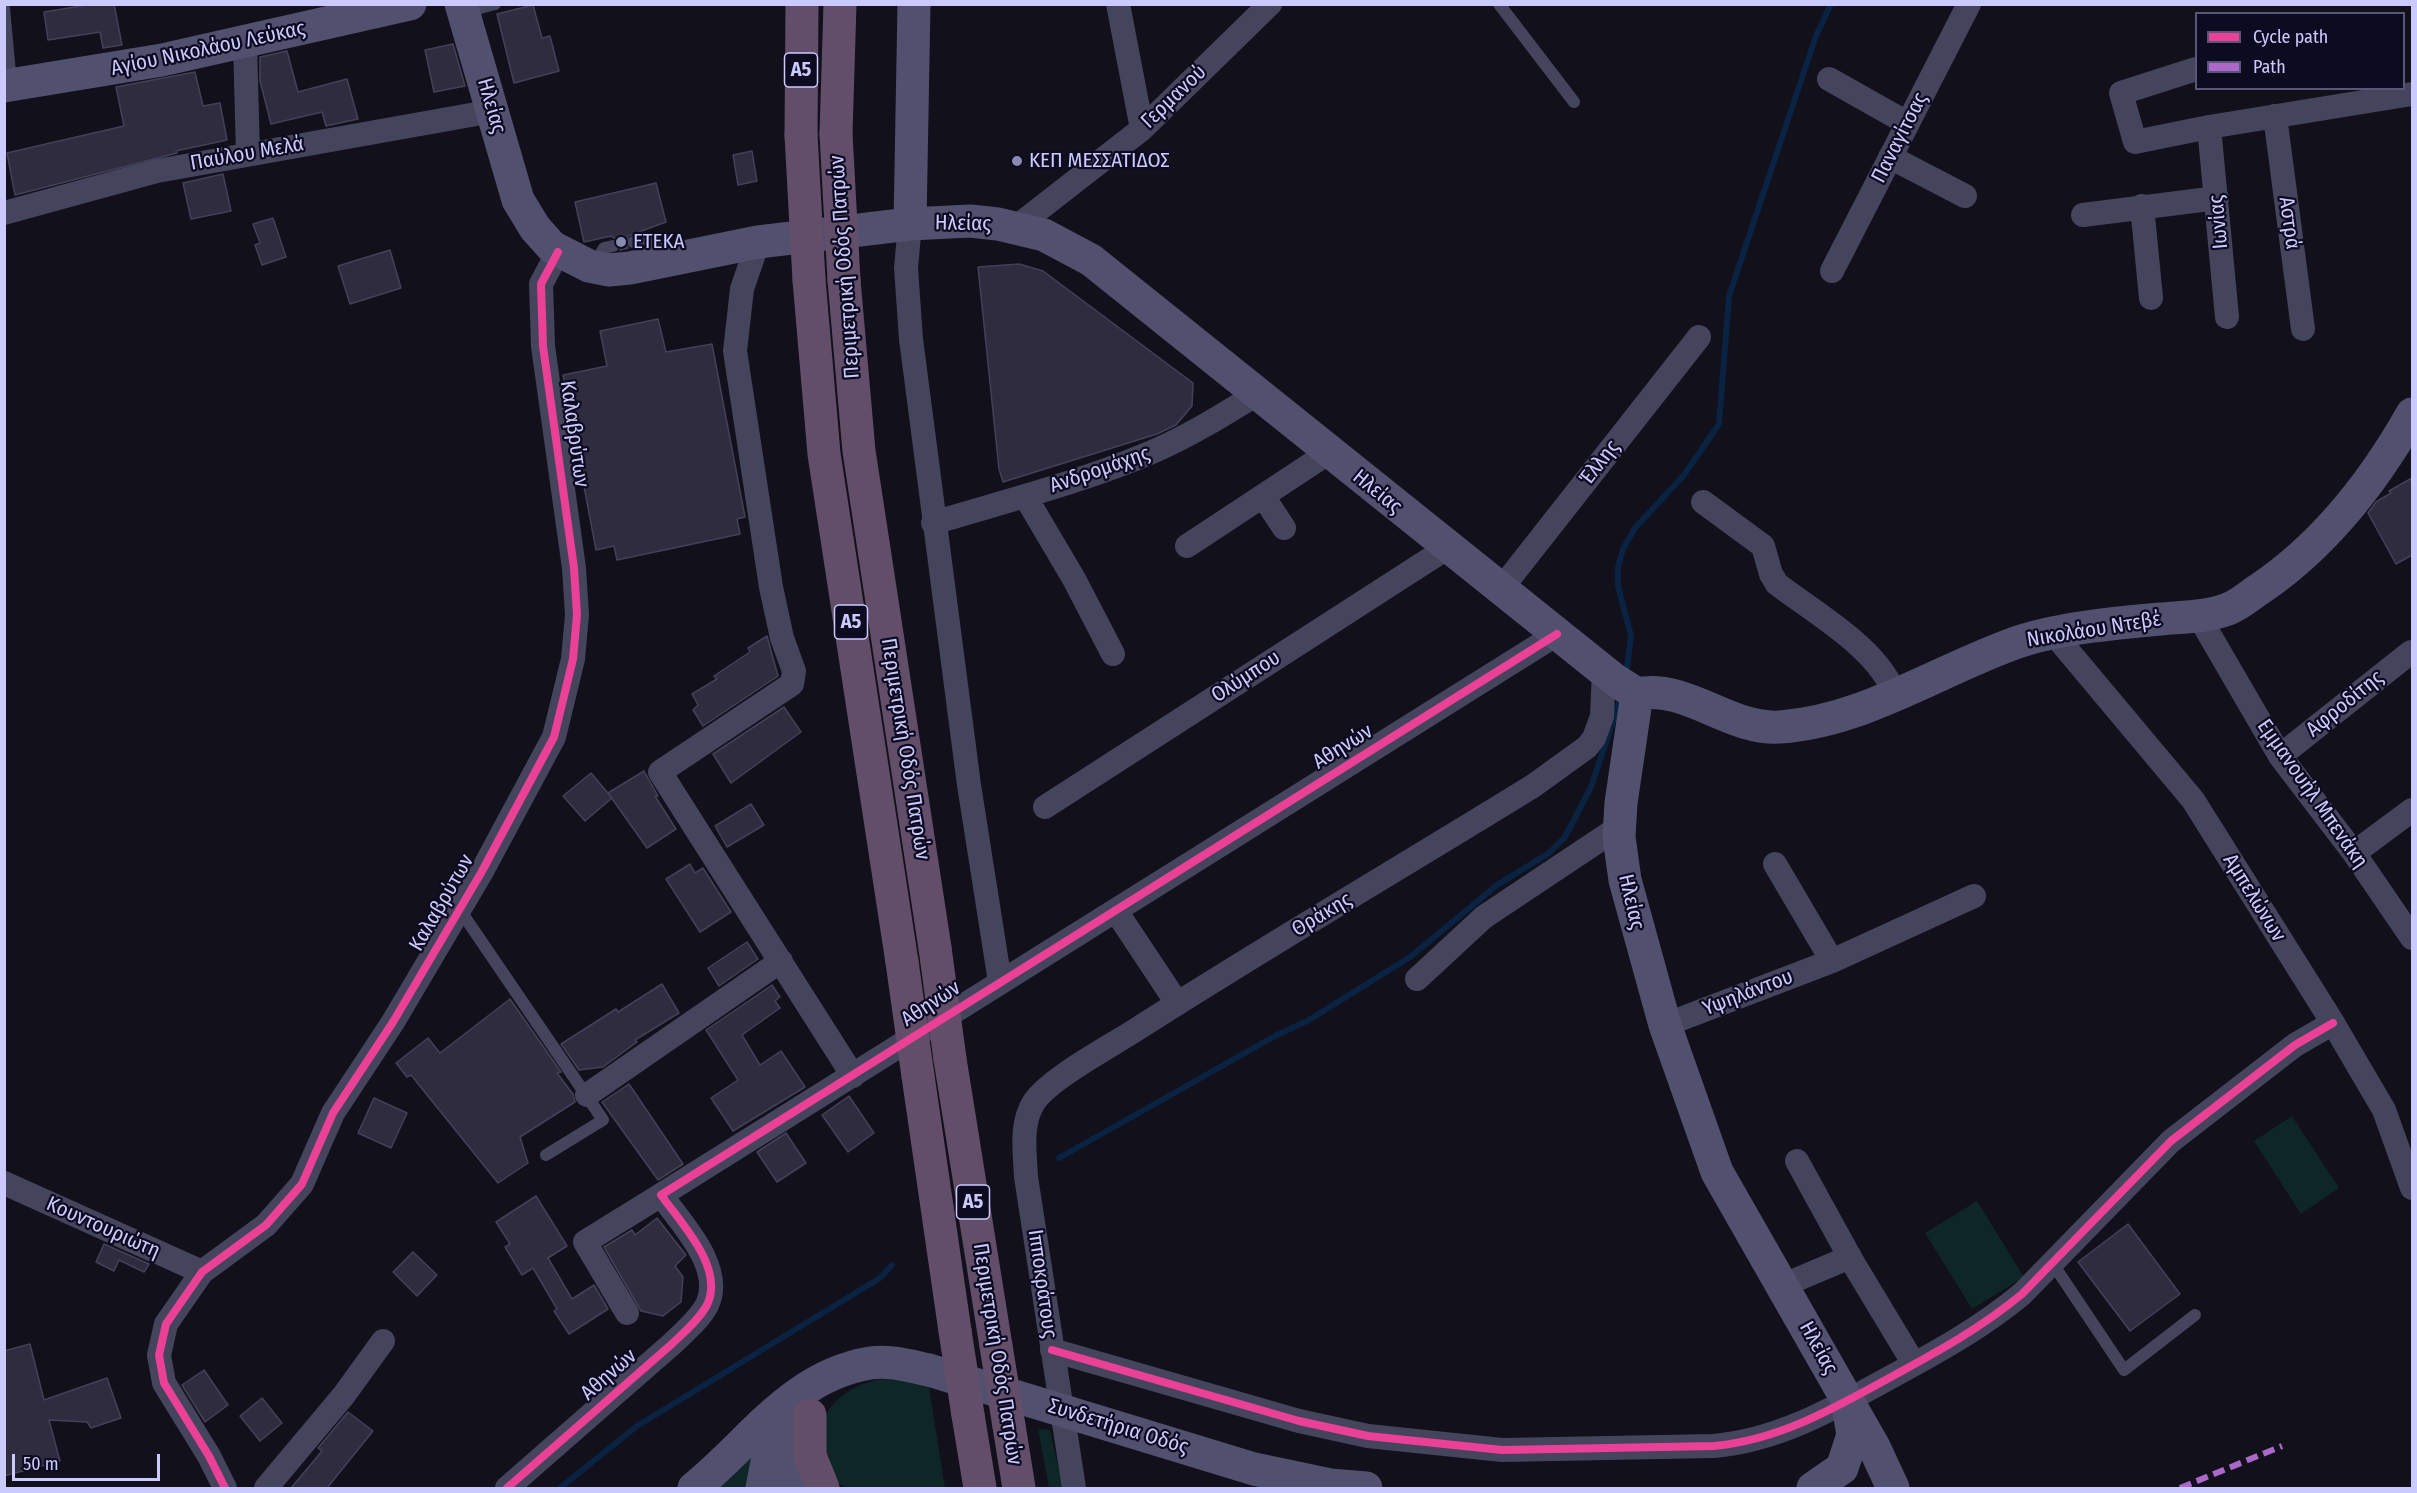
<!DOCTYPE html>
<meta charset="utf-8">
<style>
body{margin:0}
#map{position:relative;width:2417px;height:1493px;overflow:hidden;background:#11101b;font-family:"Fira Sans Condensed",sans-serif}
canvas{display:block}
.frame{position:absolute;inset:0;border:6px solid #cbcaff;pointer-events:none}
.legend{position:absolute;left:2195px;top:12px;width:210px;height:78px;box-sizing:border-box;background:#0d0b20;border:2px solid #595779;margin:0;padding:8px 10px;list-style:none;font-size:18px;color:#cbcaff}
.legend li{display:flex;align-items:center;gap:12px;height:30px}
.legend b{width:30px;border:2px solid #595779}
.scale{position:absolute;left:12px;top:1454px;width:148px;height:27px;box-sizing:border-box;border:3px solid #cbcaff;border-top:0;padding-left:8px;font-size:18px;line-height:21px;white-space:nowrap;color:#cbcaff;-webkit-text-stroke:4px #0d0b20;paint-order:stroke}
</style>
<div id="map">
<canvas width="2417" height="1493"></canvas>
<div class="frame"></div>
<ul class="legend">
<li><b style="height:8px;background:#ea4096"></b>Cycle path</li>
<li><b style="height:8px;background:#ac68c9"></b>Path</li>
</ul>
<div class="scale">50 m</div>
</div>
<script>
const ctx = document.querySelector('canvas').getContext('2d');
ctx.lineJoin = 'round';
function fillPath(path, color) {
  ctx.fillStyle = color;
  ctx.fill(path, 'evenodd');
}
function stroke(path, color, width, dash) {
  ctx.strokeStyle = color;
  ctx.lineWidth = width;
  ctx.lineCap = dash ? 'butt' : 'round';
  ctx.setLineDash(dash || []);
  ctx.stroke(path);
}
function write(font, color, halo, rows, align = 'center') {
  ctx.font = font + ' "Fira Sans Condensed",sans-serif';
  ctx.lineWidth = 4.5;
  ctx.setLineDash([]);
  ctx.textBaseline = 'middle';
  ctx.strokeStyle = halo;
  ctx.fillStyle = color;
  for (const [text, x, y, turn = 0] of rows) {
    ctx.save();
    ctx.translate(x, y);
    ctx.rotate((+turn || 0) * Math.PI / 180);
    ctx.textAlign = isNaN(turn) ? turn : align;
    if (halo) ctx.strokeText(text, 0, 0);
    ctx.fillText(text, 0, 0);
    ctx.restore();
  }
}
fillPath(new Path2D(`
 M2292 1116 2339 1188 2301 1214 2254 1141Z
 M1977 1201 2024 1277 1972 1309 1925 1233Z
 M882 1379 928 1381 945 1488H847C828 1478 824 1469 823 1448 823 1441 822 1432 823 1425 827 1399 859 1382 882 1379Z
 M1038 1429 1050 1430 1063 1488H1049Z
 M758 1442 753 1488H711Z`), '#0e2625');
stroke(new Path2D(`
 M1626 676 1631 636 1618 586V567L1623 549 1635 528 1684 475 1719 424 1729 296 1816 36 1831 4
 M1059 1158 1275 1036 1309 1020 1410 957 1497 885 1549 853 1565 837 1591 787 1621 697
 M560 1488 637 1426 880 1278 892 1265`), '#0a2342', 6);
const building = new Path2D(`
 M93 4H114L122 45 103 48 100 32 48 40 44 12Z
 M533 5 542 38 550 36 559 71 514 83 497 14Z
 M453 44 465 86 434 92 425 50Z
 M287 51 298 92 347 79 358 119 326 126 322 112 271 124 260 81V57Z
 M195 72 203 106 220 103 227 140 176 151 177 153 15 195 7 153 124 126 116 87Z
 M752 151 757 181 738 185 733 155Z
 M223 174 231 211 191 219 183 183Z
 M656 183 666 222 628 236 625 243 628 248 620 250 619 241 611 236 584 242 575 202Z
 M273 218 286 257 262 265 255 245 260 243 253 224Z
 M390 250 401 288 350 304 338 266Z
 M1019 264 1043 271 1193 383 1192 406 1176 425 1157 434 1003 482 999 469 978 267Z
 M658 319 666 352 712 344 745 517 737 519 740 534 617 560 614 546 596 550 563 375 607 366 600 331Z
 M2412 478V555L2396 564 2368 513 2376 502 2391 493 2389 491Z
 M767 636 778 676 703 726 693 710 698 705 692 694 717 679 714 676 750 652 748 648Z
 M784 707 801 732 731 783 713 754Z
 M644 771 658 796H655L676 829 647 848 608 793Z
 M591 773 612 798 585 821 563 796Z
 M751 804 764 825 727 847 715 826Z
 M690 864 695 873 703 868 731 912 700 932 666 879Z
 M747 942 758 959 719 986 708 968Z
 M662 984 679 1013 635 1040 637 1042 603 1067 579 1070 561 1044 616 1009 618 1012Z
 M772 985 780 997 775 1001 780 1008 742 1035 760 1065 781 1051 805 1087 733 1131 711 1098 738 1080 706 1030Z
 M510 999 561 1072 557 1073 573 1094 575 1102 520 1137 528 1163 498 1183 411 1075 407 1077 396 1063 428 1038 440 1053Z
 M629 1084 683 1164 658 1180 602 1102Z
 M849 1096 874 1133 848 1152 822 1115Z
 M374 1098 407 1113 391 1148 358 1133Z
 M786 1133 806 1163 777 1182 757 1152Z
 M536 1196 567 1246 548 1258 572 1299 594 1285 608 1309 569 1334 554 1311 557 1309 533 1268 522 1275 505 1247 510 1244 496 1222Z
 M657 1218 686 1255 675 1266 683 1277 681 1302 663 1316 641 1311 604 1247 632 1230 635 1235Z
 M2128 1224 2180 1294 2130 1331 2078 1262Z
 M104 1244 149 1264 144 1272 119 1260 114 1271 96 1262Z
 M413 1252 437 1275 417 1296 393 1272Z
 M30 1344 44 1400 107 1378 121 1418 91 1428 87 1422 49 1420 60 1461 4 1476V1351Z
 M204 1370 228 1405 205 1422 182 1385Z
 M262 1398 282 1423 260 1441 240 1416Z
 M348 1412 373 1431 327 1488H291L322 1451 318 1448Z`);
fillPath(building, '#2e2c3e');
stroke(building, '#43415a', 1.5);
stroke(new Path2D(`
 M1499 4 1574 102
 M4 8 11 84
 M465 12 495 4
 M633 242 646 239 668 255
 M594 265 604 248 613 246
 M460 910 603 1120 546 1155
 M2051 1261 2124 1370 2195 1315`), '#44455c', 12);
stroke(new Path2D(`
 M1118 4 1142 129
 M245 43 248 154
 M2196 69 2121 93 2135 142 2209 127 2412 94
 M1829 79 1907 123
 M2275 116 2303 329
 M2209 127 2227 317
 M1890 157 1965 196
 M2142 206 2151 298
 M4 213 157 171 493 111
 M2083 215 2217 198
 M910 224 906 268 911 339 969 785 1000 982
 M1015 228 1142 129 1270 4
 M758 242 742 289 735 351 771 587 782 638 794 671 792 684 660 772 853 1076
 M1832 271 1969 4
 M1025 496 1074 579 1113 654
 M1263 496 1284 528
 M1703 502 1763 546 1771 574 1777 584C1815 613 1881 650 1895 696
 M933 523C1006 501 1082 482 1152 452 1189 436 1223 415 1257 394
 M1187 546 1328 453
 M1501 589 1699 337
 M2198 615 2280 756 2354 853 2412 938
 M2054 634 2193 800 2333 1023 2384 1110 2412 1188
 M2280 756 2411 652
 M1045 807 1447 548
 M2354 853 2412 810
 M1775 864 1832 961
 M1116 911 1177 1003
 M1417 979 1484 917 1619 827
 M1665 1025 1832 961 1974 896
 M587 1095 781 961
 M1797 1161 1852 1261 1914 1364
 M4 1183 202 1272
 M1784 1285 1850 1257
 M627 1313 585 1242 661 1195
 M1052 1350 1299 1421 1368 1436 1502 1450 1714 1446C1780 1440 1834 1408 1891 1377 1937 1352 1981 1328 2022 1294L2171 1141 2295 1045 2333 1023
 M225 1488 209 1456 164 1383 159 1355 166 1324 202 1272 266 1225 302 1184 333 1113 393 1022 481 873 554 737 573 659 577 615 574 568 543 346 541 284 558 252
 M266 1488 344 1395 383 1341
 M507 1488 673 1343C684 1332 699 1320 707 1305 725 1268 681 1223 661 1195L1557 634
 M1074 1488 1026 1177C1025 1153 1020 1124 1034 1102 1049 1079 1109 1047 1134 1031 1265 947 1400 868 1533 786L1587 747 1594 738 1602 716 1604 671`), '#44455c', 24);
stroke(new Path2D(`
 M461 4 518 200 535 228 552 247 589 266 609 270 630 268 758 242 910 224 970 221 998 224 1044 235 1091 260 1615 680 1637 694
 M4 86 162 60 410 4
 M910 224 914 4
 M1637 694C1688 684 1728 730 1780 727 1865 721 1938 670 2018 642 2060 628 2116 623 2161 619 2182 617 2208 617 2228 609 2237 606 2247 598 2255 592 2322 548 2373 483 2412 414
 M1637 694 1621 803 1619 837 1625 880 1665 1025 1717 1172 1874 1447 1893 1488
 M694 1488C751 1442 792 1376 870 1363 889 1360 910 1366 929 1370L1254 1469 1330 1485 1366 1488
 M762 1488 771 1441 783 1407
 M790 1488 796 1449 808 1418
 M1813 1488 1842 1468 1853 1435 1848 1406`), '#51516f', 33);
stroke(new Path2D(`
 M836 134 840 4
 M801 135 802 4
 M809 280 824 454 902 962
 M844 280 859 451 935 948
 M950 1059 996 1346
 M918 1076 955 1331
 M810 1415V1456L823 1488
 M968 1415 980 1488
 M1009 1426 1019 1488`), '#634e69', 33);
stroke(new Path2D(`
 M836 134 844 280
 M801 135 809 280
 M935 948 950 1059
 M902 962 918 1076
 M955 1331 968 1415
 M996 1346 1009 1426`), '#634e69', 33);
stroke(new Path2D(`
 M2180 1488 2282 1446`), '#ac68c9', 6, [12, 6]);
stroke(new Path2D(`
 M1052 1350 1299 1421 1368 1436 1502 1450 1714 1446C1780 1440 1834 1408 1891 1377 1937 1352 1981 1328 2022 1294L2171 1141 2295 1045 2333 1023
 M225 1488 209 1456 164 1383 159 1355 166 1324 202 1272 266 1225 302 1184 333 1113 393 1022 481 873 554 737 573 659 577 615 574 568 543 346 541 284 558 252
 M507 1488 673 1343C684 1332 699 1320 707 1305 725 1268 681 1223 661 1195L1557 634`), '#ea4096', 8);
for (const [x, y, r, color] of [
 [1017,161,6,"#8a89af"],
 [621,242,6,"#8a89af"]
]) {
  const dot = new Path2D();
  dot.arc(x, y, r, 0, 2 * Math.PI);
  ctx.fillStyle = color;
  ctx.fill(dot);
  stroke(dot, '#0d0b20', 2);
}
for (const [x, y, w] of [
 [801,70,33],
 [851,622,33],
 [973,1202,33]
]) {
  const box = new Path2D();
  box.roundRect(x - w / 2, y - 17, w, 34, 4.5);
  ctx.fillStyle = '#0d0b20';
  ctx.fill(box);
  stroke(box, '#cbcaff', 1.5);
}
write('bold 20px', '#cbcaff', null, [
 ["Α5",801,70],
 ["Α5",851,622],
 ["Α5",973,1202]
]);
write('21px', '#cbcaff', '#0d0b20', [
 ["Αγίου Νικολάου Λεύκας",208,49,-12],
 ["Γερμανού",1174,97,-44],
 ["Ηλείας",491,106,74],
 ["Παναγίτσας",1900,138,-63],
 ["Παύλου Μελά",247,154,-10],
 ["Ιωνίας",2219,222,-95],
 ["Αστρά",2289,223,82],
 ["Ηλείας",963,224,1],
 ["Περιμετρική Οδός Πατρών",845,267,-94],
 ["Καλαβρύτων",574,434,82],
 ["Έλλης",1600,463,-52],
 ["Ανδρομάχης",1100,470,-19],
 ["Ηλείας",1377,492,39],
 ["Νικολάου Ντεβέ",2094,630,-9],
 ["Ολύμπου",1246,677,-33],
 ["Αφροδίτης",2345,704,-39],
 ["Αθηνών",1343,747,-32],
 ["Περιμετρική Οδός Πατρών",905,749,81],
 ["Εμμανουήλ Μπενάκη",2312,794,55],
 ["Αμπελώνων",2254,898,58],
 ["Ηλείας",1631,902,77],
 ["Καλαβρύτων",442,903,-60],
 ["Θράκης",1322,915,-31],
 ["Υψηλάντου",1748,993,-21],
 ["Αθηνών",931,1004,-33],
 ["Κουντουριώτη",103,1228,24],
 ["Ιπποκράτους",1042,1284,82],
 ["Ηλείας",1818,1348,61],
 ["Περιμετρική Οδός Πατρών",997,1354,81],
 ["Αθηνών",609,1375,-41],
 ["Συνδετήρια Οδός",1118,1427,17]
]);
write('21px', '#cbcaff', '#0d0b20', [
 ["ΚΕΠ ΜΕΣΣΑΤΙΔΟΣ",1029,161],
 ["ΕΤΕΚΑ",633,242]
], 'left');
</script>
